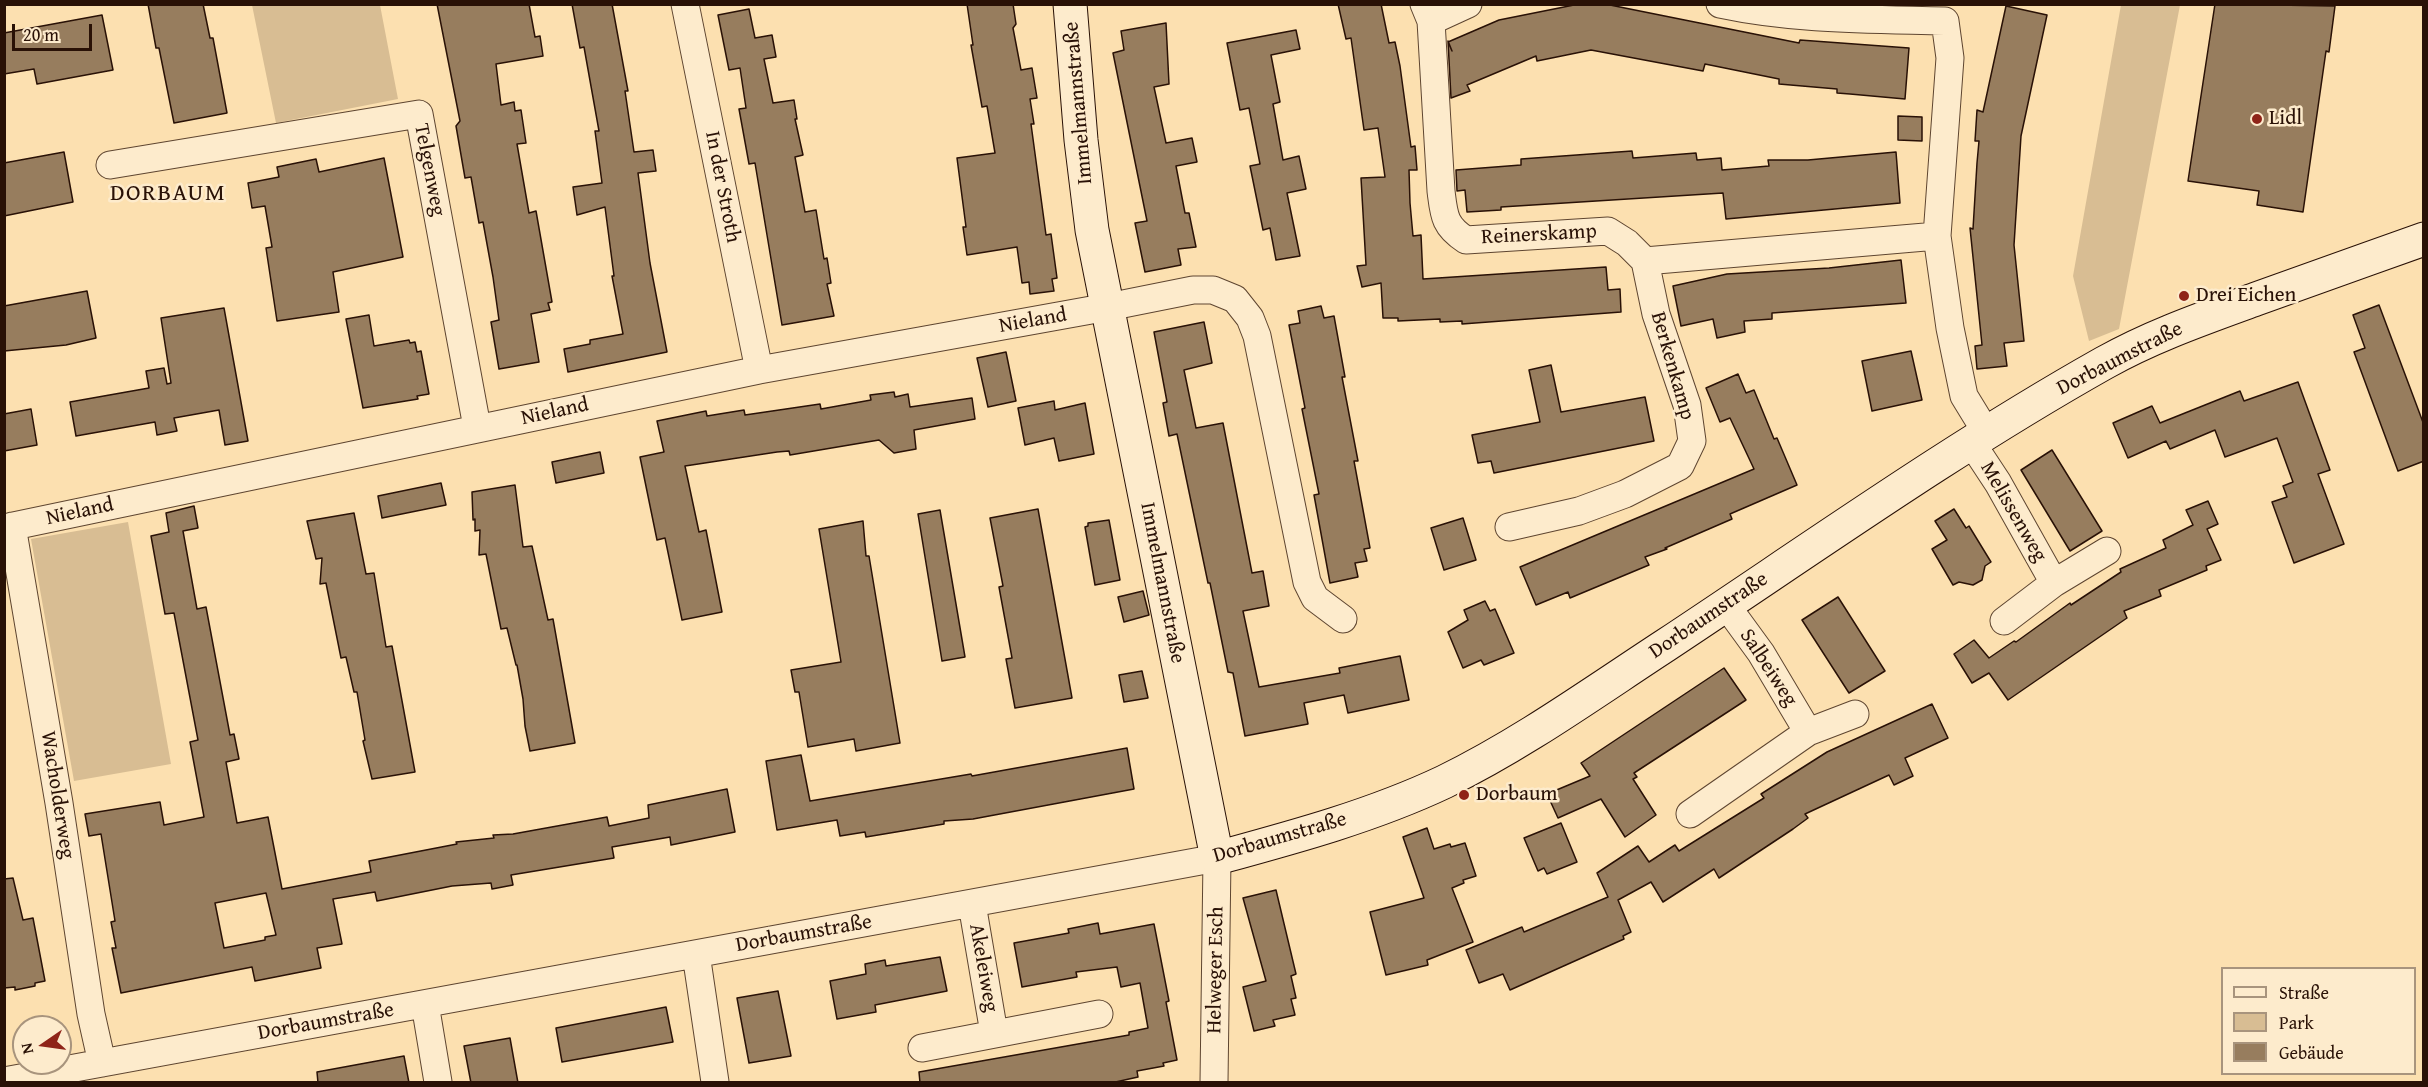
<!DOCTYPE html>
<meta charset="utf-8">
<style>
body{margin:0}
#map{position:relative;width:2428px;height:1087px;overflow:hidden;background:#fce0b0;font-family:"Gentium Book Plus",serif}
canvas{display:block}
.frame{position:absolute;inset:0;border:6px solid #291106;pointer-events:none}
.legend{position:absolute;left:2221px;top:967px;width:195px;height:108px;box-sizing:border-box;background:#fdebcc;border:2px solid #a8947d;margin:0;padding:8px 10px;list-style:none;font-size:18px;color:#291106}
.legend li{display:flex;align-items:center;gap:12px;height:30px}
.legend b{width:30px;border:2px solid #a8947d}
.north{position:absolute;left:12px;top:1015px;width:60px;height:60px;box-sizing:border-box;background:#fdebcc;border:2px solid #a8947d;border-radius:50%;rotate:257deg;font-size:16px;font-weight:700;line-height:24px;text-align:center;color:#291106}
.north::after{content:'';display:block;margin:auto;width:21px;height:27px;background:#8f2418;clip-path:polygon(50% 0,100% 100%,50% 72%,0 100%)}
.scale{position:absolute;left:12px;top:24px;width:80px;height:27px;box-sizing:border-box;border:3px solid #291106;border-top:0;padding-left:8px;font-size:18px;line-height:21px;white-space:nowrap;color:#291106;-webkit-text-stroke:4px #fdebcc;paint-order:stroke}
</style>
<div id="map">
<canvas width="2428" height="1087"></canvas>
<div class="frame"></div>
<ul class="legend">
<li><b style="height:8px;background:#fdebcc"></b>Straße</li>
<li><b style="height:16px;background:#d8bd93"></b>Park</li>
<li><b style="height:16px;background:#977d5e"></b>Gebäude</li>
</ul>
<div class="north">N</div>
<div class="scale">20 m</div>
</div>
<script>
const ctx = document.querySelector('canvas').getContext('2d');
ctx.lineJoin = 'round';
function fillPath(path, color) {
  ctx.fillStyle = color;
  ctx.fill(path, 'evenodd');
}
function stroke(path, color, width, dash) {
  ctx.strokeStyle = color;
  ctx.lineWidth = width;
  ctx.lineCap = dash ? 'butt' : 'round';
  ctx.setLineDash(dash || []);
  ctx.stroke(path);
}
function write(font, color, halo, rows, align = 'center') {
  ctx.font = font + ' "Gentium Book Plus",serif';
  ctx.lineWidth = 5;
  ctx.setLineDash([]);
  ctx.textBaseline = 'middle';
  ctx.strokeStyle = halo;
  ctx.fillStyle = color;
  for (const [text, x, y, turn = 0] of rows) {
    ctx.save();
    ctx.translate(x, y);
    ctx.rotate((+turn || 0) * Math.PI / 180);
    ctx.textAlign = isNaN(turn) ? turn : align;
    if (halo) ctx.strokeText(text, 0, 0);
    ctx.fillText(text, 0, 0);
    ctx.restore();
  }
}
fillPath(new Path2D(`
 M252 5H380L398 99 276 123Z
 M2121 5H2180L2119 329 2089 341 2073 276Z
 M128 522 171 764 74 781 31 539Z`), '#d8bd93');
const building = new Path2D(`
 M148 4H203L210 38H213L227 113 174 123 159 48H156Z
 M437 4H529L535 37 540 36 543 56 496 64 501 105 514 102 515 111 521 110 526 143 517 144 529 213 536 211 552 302 548 303 550 310 531 314 539 362 499 369 491 322 499 320 493 277 483 222 479 223 471 177 465 178 456 126 460 121Z
 M572 4H612L628 91H625L634 152 653 150 656 171 638 173 650 263 667 352 568 372 564 349 590 344V340L623 334 612 276H614L605 207 577 215 573 187 602 183 595 131H599L584 47 580 48Z
 M967 4H1013L1016 24 1013 28 1021 70 1032 68 1037 98 1030 99 1034 124H1031L1046 235 1051 234 1057 278 1052 279 1054 291 1030 294 1029 282 1022 283 1017 247 967 255 963 227H966L957 158 995 153 987 106 982 107 971 45H973Z
 M1338 4H1381L1389 43 1395 42 1400 66 1411 147 1415 146 1417 170H1409L1410 203 1413 236 1421 235 1423 279 1606 267 1608 290 1620 289 1621 312 1462 324V321L1440 322V319L1398 321V318H1383L1381 283 1362 287 1357 266 1366 265 1361 178 1385 177 1378 128 1364 130 1351 38 1346 39Z
 M1579 4H1605L1799 43 1800 40 1909 48 1905 99 1850 94 1837 93V89L1779 84V79L1705 64 1703 71 1591 50 1537 61 1536 56 1467 85 1470 91 1451 98 1448 41 1452 51 1448 42 1499 20Z
 M2215 4 2335 6 2329 52 2326 51 2303 212 2257 205 2259 191 2188 181Z
 M2006 6 2047 15 2021 136 2014 245 2024 341 2004 343 2007 366 1977 369 1975 346 1982 345 1970 228 1973 229 1977 163 1979 141H1975L1977 110 1983 112Z
 M749 9 755 38 772 35 776 57 764 59 773 103 794 100 797 119H795L803 155 795 157 805 212 816 210 824 259 827 258 831 283 827 284 834 316 782 325 755 163 749 164 739 109 746 108 740 68 729 70 718 15Z
 M102 15 113 70 37 84 34 69 4 74V33Z
 M1166 23 1169 84 1154 87 1166 143 1192 138 1197 162 1176 166 1185 213H1189L1196 247 1178 249 1181 265 1145 272 1135 223 1147 221 1113 53 1124 50 1121 31Z
 M1296 30 1300 49 1271 55 1280 102 1273 104 1283 160 1299 156 1306 189 1287 193 1300 256 1276 260 1270 228 1263 230 1250 166 1260 164 1249 108 1240 110 1227 43Z
 M1898 116 1922 117V141L1898 140Z
 M1632 151 1633 158 1696 153 1697 160 1721 158 1722 170 1769 166 1768 160H1808L1896 152 1900 203 1726 219 1723 193 1501 207V210L1467 212 1465 190 1457 191 1456 170 1521 165V159Z
 M64 152 73 202 4 216V163Z
 M384 158 403 257 333 272 339 312 277 321 266 248 272 247 265 206 252 208 248 183 279 177 277 167 316 159 319 172Z
 M1901 260 1906 303 1772 313V319L1744 321 1745 332 1717 338 1713 319 1681 326 1673 286 1727 274 1829 268Z
 M87 291 96 338 66 345 4 351V306Z
 M2379 305 2424 425V461L2398 471 2354 352 2365 348 2353 315Z
 M1321 306 1324 318 1334 316 1345 377H1342L1358 461H1354L1370 548 1364 549 1367 561 1355 563 1358 577 1330 583 1314 495 1319 494 1302 409 1305 408 1289 325 1300 323 1298 311Z
 M224 308 248 441 225 445 219 410 174 418 177 431 157 435 155 422 76 436 70 402 149 388 146 371 164 368 167 384 171 383 161 318Z
 M369 315 374 346 409 340 410 343 415 342 417 352 421 351 429 394 417 396 418 399 363 408 346 319Z
 M1204 322 1212 363 1184 370 1196 428 1223 423 1252 573 1263 571 1269 606 1243 611 1259 687 1340 673 1339 668 1400 656 1409 700 1348 713 1344 695 1304 703 1308 724 1245 736 1233 673 1228 672 1210 583H1208L1177 434 1169 436 1163 403 1167 402 1154 332Z
 M1911 351 1922 400 1872 411 1862 361Z
 M1006 352 1016 401 988 407 977 358Z
 M1551 365 1561 412 1645 397 1654 441 1494 473 1491 461 1478 463 1472 435 1540 422 1529 370Z
 M1738 374 1746 393 1754 390 1774 439 1777 438 1797 485 1730 514 1732 519 1665 548 1667 549 1645 557 1649 565 1570 598 1568 592 1536 605 1520 567 1754 469 1730 418 1720 422 1706 388Z
 M2298 382 2330 470 2318 474 2344 544 2294 563 2272 502 2287 497 2283 486 2293 482 2277 438 2225 457 2215 430 2170 449 2166 441 2128 458 2113 423 2152 406 2160 423 2240 391 2244 401Z
 M894 392 895 397 908 394 910 407 972 398 975 419 914 430 916 449 894 453 879 440 790 455 789 451 777 452 685 466 699 532 706 530 722 612 682 620 665 538 657 540 640 457 664 452 657 421 706 411 707 416 744 410 745 415 820 404 821 409 871 400 870 395Z
 M1054 401 1055 410 1085 403 1094 454 1059 461 1054 438 1025 445 1018 408Z
 M31 409 37 445 4 451V414Z
 M2052 450 2102 531 2070 551 2021 470Z
 M600 452 604 473 556 483 552 462Z
 M441 483 446 505 382 518 378 496Z
 M515 485 523 547 532 546 548 620 553 619 575 743 530 751 525 726 523 699 517 665H516L507 628 501 629 486 554 479 555 480 530 475 531V519L473 520 472 492Z
 M2208 501 2218 524 2207 529 2221 560 2206 566 2207 570 2159 590 2161 596 2124 611 2127 618 2008 700 1989 673 1972 683 1954 654 1974 640 1989 658 2014 641 2016 642 2070 603 2071 605 2121 572 2120 569 2166 548 2163 540 2193 525 2186 510Z
 M194 506 198 528 183 531 197 609 206 607 230 735 234 734 239 759 226 762 237 823 268 817 282 889 371 872 369 861 457 844 456 842 494 838 493 835 513 834 607 817 609 826 649 818 648 805 727 789 735 832 671 845 670 837 612 847 614 858 511 875 513 885 492 889 491 883 452 886 377 901 375 892 333 899 342 944 317 948 321 968 255 981 252 967 121 993 112 948H116L111 922 115 921 101 834 89 836 85 814 160 802 164 825 204 817 190 742 198 740 174 613 165 614 151 536 169 532 166 513ZM266 893 276 935 265 937V940L224 948 215 903Z
 M1038 509 1072 698 1015 708 1006 659 1012 658 999 587 1003 586 990 518Z
 M1954 509 1966 528 1969 526 1991 562 1985 566 1982 580 1973 585 1959 582 1953 585 1932 549 1947 540 1935 521Z
 M940 510 965 657 942 661 918 514Z
 M354 513 366 574 374 573 386 647 392 646 415 772 372 779 363 741 365 740 357 692H354L346 657 341 658 326 583 320 584 322 558 316 559 307 521Z
 M1463 518 1476 560 1444 570 1431 528Z
 M1109 520 1120 580 1095 585 1085 527 1088 526V523Z
 M863 521 866 556H869L900 743 856 751 854 739 808 747 799 692H795L791 670 841 662 819 529Z
 M1143 591 1149 615 1124 622 1118 597Z
 M1838 597 1885 671 1849 693 1802 620Z
 M1485 601 1490 611 1495 609 1514 653 1484 665 1481 660 1463 668 1448 632 1468 620 1464 610Z
 M1724 668 1746 700 1634 773 1637 777 1633 779 1656 815 1625 837 1601 799 1558 818 1547 794 1590 776 1581 763Z
 M1142 671 1148 698 1124 702 1119 675Z
 M1932 704 1948 738 1905 758 1913 776 1894 785 1889 775 1805 814 1808 818 1793 829 1719 878 1714 869 1663 902 1651 882 1618 900 1631 932 1623 936 1624 939 1510 990 1503 974 1479 983 1466 950 1522 927 1524 932 1608 897 1597 873 1638 846 1649 862 1675 845 1679 851 1764 798 1761 794 1827 752Z
 M1127 748 1134 789 973 819 944 821V824L866 837 865 832 840 836 837 820 777 830 766 761 801 755 810 801 971 774 972 776Z
 M1561 823 1577 862 1547 874 1544 868 1538 871 1524 838Z
 M1427 828 1434 849 1450 844 1451 847 1465 843 1476 876 1463 880 1464 883 1452 888 1473 942 1427 960 1428 965 1386 975 1370 912 1424 898 1403 837Z
 M13 878 23 920 33 918 45 981 35 983V986L15 990V987L4 988V879Z
 M1276 890 1296 974 1291 976 1296 998 1291 999 1295 1015 1273 1020 1275 1026 1254 1031 1243 987 1266 981 1243 898Z
 M1098 923 1100 934 1154 924 1169 1001 1166 1002 1177 1060 1163 1063 1164 1066 1137 1071 1138 1077 1111 1083H920L919 1072 1129 1035V1032L1148 1028 1140 983 1121 987 1117 967 1076 972 1077 977 1022 987 1014 943 1069 933 1068 929Z
 M940 957 947 991 875 1005 876 1012 837 1019 830 981 866 974 865 964 885 960 886 966Z
 M778 991 791 1056 749 1063 737 998Z
 M666 1007 673 1042 562 1062 556 1028Z
 M510 1038 518 1083H471L464 1046Z
 M404 1056 409 1083H318L317 1072Z`);
fillPath(building, '#977d5e');
stroke(building, '#291106', 1.5);
const street = new Path2D(`
 M685 4 759 370
 M1424 4 1431 21 1468 4
 M1720 4C1795 20 1870 19 1945 21L1950 58 1937 236 1950 328 1964 396 1986 432
 M1431 21 1441 191C1444 215 1444 226 1466 240L1608 231 1627 243 1645 261 1937 236
 M110 165 419 114 477 427
 M1971 442 1998 483 2054 583
 M12 526 59 803 91 1014 102 1063
 M1509 527 1579 511 1625 494 1680 466 1692 441 1687 405 1656 314 1645 261
 M4 528 759 370 1108 307 1193 290H1213L1235 299 1250 318 1257 336 1307 582 1315 598 1343 619
 M1726 605 1761 653 1808 732
 M2004 621 2054 583 2107 551
 M1690 814 1808 732 1855 714
 M972 904 994 1033
 M696 954 715 1082
 M425 1004 438 1082
 M922 1048 1099 1014
 M4 1081 1217 858 1214 1082`);
const secondary = new Path2D(`
 M1070 4 1081 140 1092 230 1217 858C1294 837 1372 816 1444 782 1522 744 1594 692 1666 645 1811 549 1953 448 2104 363 2152 336 2204 318 2256 299 2311 279 2368 259 2424 239`);
stroke(street, '#5e4530', 29);
stroke(secondary, '#291106', 35);
stroke(street, '#fdebcc', 27);
stroke(secondary, '#fdebcc', 33);
for (const [x, y, r, color] of [
 [2257,119,6,"#8f2418"],
 [2184,296,6,"#8f2418"],
 [1464,795,6,"#8f2418"]
]) {
  const dot = new Path2D();
  dot.arc(x, y, r, 0, 2 * Math.PI);
  ctx.fillStyle = color;
  ctx.fill(dot);
  stroke(dot, '#fdebcc', 2);
}
write('21px', '#291106', '#fdebcc', [
 ["Immelmannstraße",1079,103,-95],
 ["Telgenweg",429,170,79],
 ["In der Stroth",722,187,79],
 ["Reinerskamp",1539,235,-3],
 ["Nieland",1033,321,-10],
 ["Dorbaumstraße",2120,359,-27],
 ["Berkenkamp",1672,366,74],
 ["Nieland",555,412,-12],
 ["Nieland",80,512,-12],
 ["Melissenweg",2013,512,60],
 ["Immelmannstraße",1162,583,79],
 ["Dorbaumstraße",1709,616,-34],
 ["Salbeiweg",1768,668,57],
 ["Wacholderweg",57,795,81],
 ["Dorbaumstraße",1280,838,-16],
 ["Dorbaumstraße",804,934,-10],
 ["Akeleiweg",983,968,80],
 ["Helweger Esch",1216,970,-89],
 ["Dorbaumstraße",326,1022,-10]
]);
write('21px', '#291106', '#fdebcc', [
 ["Lidl",2269,119],
 ["Drei Eichen",2196,296],
 ["Dorbaum",1476,795]
], 'left');
ctx.letterSpacing = '1.5px';
write('24px', '#291106', '#fdebcc', [
 ["DORBAUM",168,194]
]);
ctx.letterSpacing = '0px';
</script>
